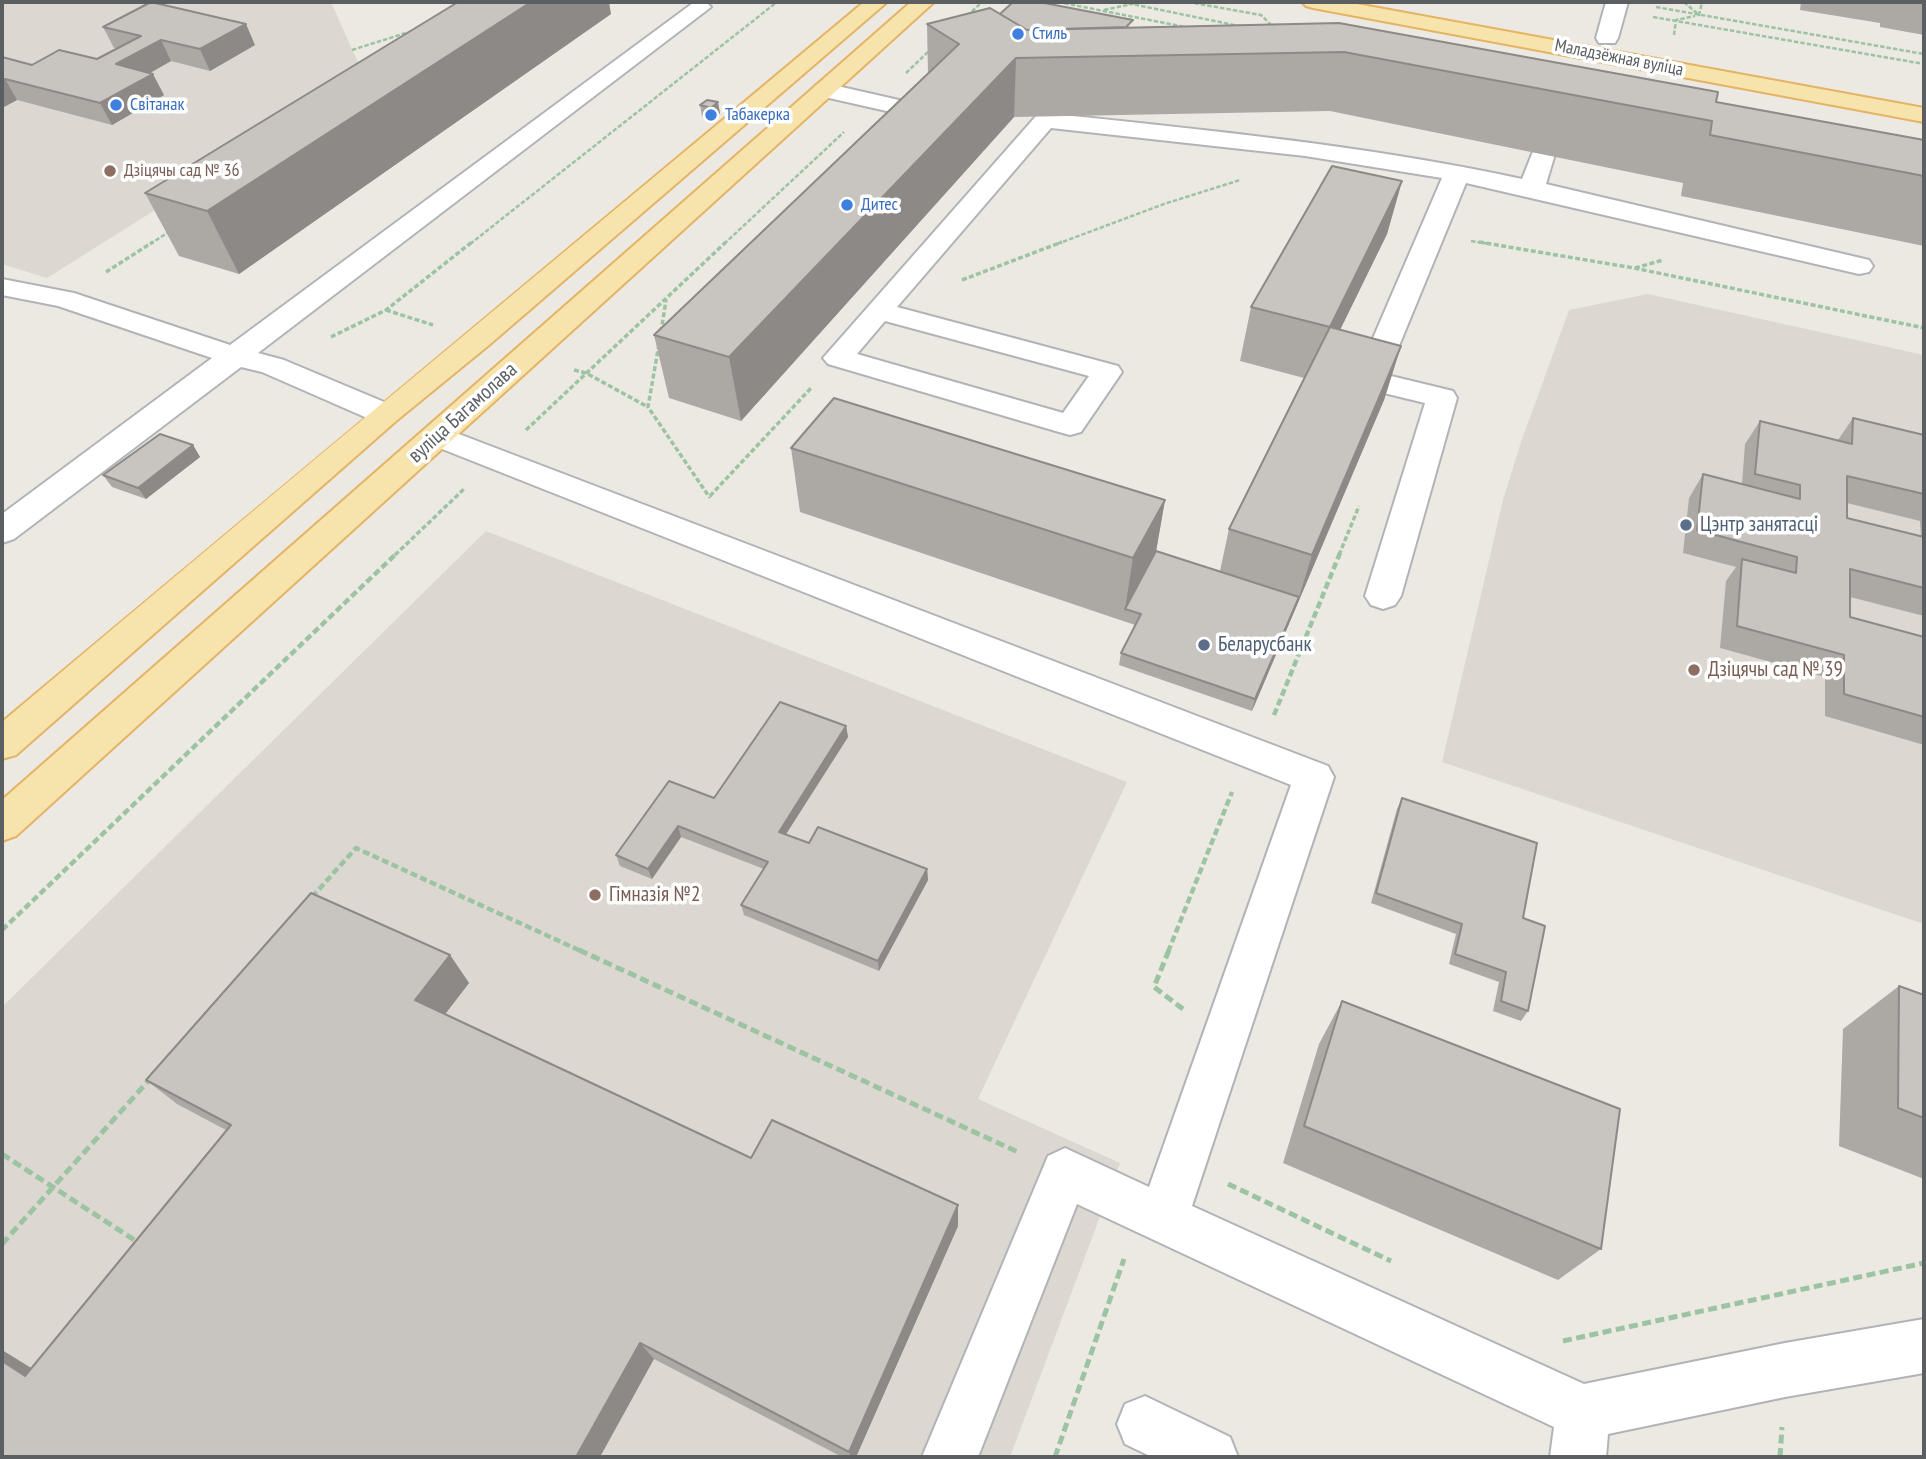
<!DOCTYPE html>
<meta charset="utf-8">
<style>
body{margin:0}
#map{position:relative;width:1926px;height:1459px;overflow:hidden;background:#ece9e3;font-family:"PT Sans Narrow",sans-serif}
canvas{display:block}
.frame{position:absolute;inset:0;border:4px solid #5b5f62;pointer-events:none}
</style>
<div id="map">
<canvas width="1926" height="1459"></canvas>
<div class="frame"></div>
</div>
<script>
const ctx = document.querySelector('canvas').getContext('2d');
ctx.lineJoin = 'round';
function fillPath(path, color) {
  ctx.fillStyle = color;
  ctx.fill(path, 'evenodd');
}
function stroke(path, color, width, dash) {
  ctx.strokeStyle = color;
  ctx.lineWidth = width;
  ctx.lineCap = dash ? 'butt' : 'round';
  ctx.setLineDash(dash || []);
  ctx.stroke(path);
}
function write(font, color, halo, rows, align = 'center') {
  ctx.font = font + ' "PT Sans Narrow",sans-serif';
  ctx.lineWidth = 7;
  ctx.setLineDash([]);
  ctx.textBaseline = 'middle';
  ctx.strokeStyle = halo;
  ctx.fillStyle = color;
  for (const [text, x, y, turn = 0] of rows) {
    ctx.save();
    ctx.translate(x, y);
    ctx.rotate((+turn || 0) * Math.PI / 180);
    ctx.textAlign = isNaN(turn) ? turn : align;
    if (halo) ctx.strokeText(text, 0, 0);
    ctx.fillText(text, 0, 0);
    ctx.restore();
  }
}
fillPath(new Path2D(`
 M2 2H331L365 78 47 278 2 264Z
 M1648 294 1924 355V924L1442 762 1503 500 1521 442 1569 310Z
 M486 531 1127 782 978 1099 1120 1163 1010 1457H2V1007Z`), '#dcd8d1');
const minor = new Path2D(`
 M1606 2H1628L1618 38 1615 43H1599L1596 38Z
 M693 3H707L711 7 258 353 284 360 396 407 400 414 396 421 385 424 374 421 262 372 241 367 14 539 2 543V514L212 358 58 306 2 295V279L74 293 230 345Z
 M824 83 921 105 925 110 921 115 913 117 816 95 812 90 816 85Z
 M1045 113C1205 130 1365 145 1522 179L1534 149 1543 147 1552 149 1555 154 1546 184 1869 260 1873 266 1869 272 1859 274 1466 183 1387 375 1453 391 1457 398 1401 596 1395 605 1383 609 1371 605 1365 596 1425 403 1359 387 1355 380 1442 178 1305 156 1051 128 897 307 1118 366 1122 372 1081 432 1070 435 1059 432 828 364 823 358 1037 115ZM885 321 1089 376 1063 413 857 354Z
 M438 426 1328 766 1334 777 1192 1206 1584 1384 1785 1343 1924 1319V1373L1785 1397 1608 1434 1606 1457H1550L1554 1427 1077 1204 978 1457H922L1048 1156 1065 1148 1149 1187 1291 785 427 443 422 436 427 429Z
 M1145 1396 1230 1437 1238 1457H1152L1125 1444 1117 1424 1125 1404Z`);
const major = new Path2D(`
 M864 2H887L489 345 396 421 16 755 2 759V722C288 480 577 242 864 2Z
 M911 2H934L16 836 2 841V800Z
 M1302 2H1346L1924 108V122L1313 8 1306 6Z`);
stroke(minor, '#b0b4b7', 4);
stroke(major, '#e4b364', 4);
stroke(new Path2D(`
 M1058 2 1185 27
 M1122 2 1239 26
 M1188 2 1261 15 1273 27
 M1684 2 1699 15 1702 2
 M1656 7 1924 54
 M1104 10 1141 2
 M967 16 982 2
 M1653 17 1924 64
 M1674 35 1676 20 1695 16
 M352 50 412 31
 M906 73 930 50
 M1471 241 1490 244
 M150 244 172 230
 M470 244 777 2
 M724 244 844 132
 M1057 244 1164 204 1240 180`), '#9cc3a2', 2.5, [4.5, 2]);
stroke(new Path2D(`
 M1479 242 1634 268 1924 328
 M1635 268 1663 260
 M106 272 153 242
 M962 280 1062 242
 M386 310 433 325
 M661 332 666 300
 M331 337 386 310 472 242
 M659 344 648 407 710 498
 M574 370 586 373 648 407
 M526 430 726 242
 M710 496 812 387
 M395 555 464 489
 M1339 555 1359 506`), '#9cc3a2', 3.5, [5, 2.5]);
stroke(new Path2D(`
 M1274 715 1340 553
 M312 897 356 848 583 952
 M2 930 397 553
 M1168 952 1232 792`), '#9cc3a2', 4.5, [7, 3.5]);
stroke(new Path2D(`
 M579 950 1020 1153
 M1169 950 1154 987 1183 1009
 M2 1154 139 1243
 M1228 1184 1391 1261
 M2 1244 150 1079
 M1563 1341 1924 1263
 M1055 1457 1124 1259
 M1780 1457 1782 1427`), '#9cc3a2', 5, [9, 4.5]);
fillPath(minor, '#fff');
fillPath(major, '#f7e4ad');
fillPath(new Path2D(`
 M1801 2H1924V35L1880 27V23L1800 10Z
 M611 14 239 274 179 256 145 193Z
 M1000 14 1132 27 1339 23 1716 102 1924 140V246L1681 196 1683 183 1330 111 1014 117 741 421 669 398 654 335 928 74 927 24Z
 M103 27 255 45 210 71 171 61 150 73 164 95 112 125 17 100 2 108V57L32 65 97 59 117 48H114Z
 M707 100 720 113 713 119 702 116 700 105Z
 M1402 181 1387 234 1340 330 1401 346 1384 400 1252 711 1119 665 1121 653 1135 625 800 512 791 448 1165 500 1156 551 1220 571 1229 529 1304 378 1240 361 1251 307Z
 M1853 418 1924 435V616L1850 597V617L1924 637V745L1825 716V677L1720 648 1726 581 1736 567 1683 553 1689 498 1703 474 1742 484 1745 444 1760 421 1838 440ZM1847 503 1920 521 1921 536 1847 518Z
 M193 445 200 457 146 499 112 487 103 475Z
 M846 726 848 737 786 834 809 843 927 869 928 880 879 971 744 915 741 905 764 869 681 837 652 879 620 866 616 855 714 798Z
 M1402 798 1523 918 1528 1011 1521 1021 1493 1011 1499 982 1449 964 1456 934 1371 903 1397 809Z
 M450 955 469 983 445 1014 751 1158 958 1205V1226L856 1457H842L654 1359 2 1457V1350L31 1369 226 1130 177 1104 146 1080Z
 M1899 986 1924 995V1179L1839 1146 1843 1029Z
 M1342 1001 1601 1249 1558 1280 1283 1163 1319 1044Z`), '#aca9a4');
fillPath(new Path2D(`
 M531 2H609L611 14 239 274 207 211Z
 M246 24 255 45 210 71 200 49Z
 M161 40 171 61 127 86 116 64Z
 M1016 58 1014 117 741 421 729 357Z
 M153 74 164 95 112 125 100 103Z
 M5 79 17 100 2 108V80Z
 M718 102 720 113 713 119 711 108Z
 M1402 181 1387 234 1315 381 1330 327Z
 M1401 346 1384 400 1252 711 1255 699 1299 597 1312 555Z
 M193 445 200 457 146 499 138 488Z
 M1165 500 1154 563 1125 609 1133 558Z
 M846 726 848 737 781 842 779 832Z
 M678 826 681 837 652 879 648 869Z
 M927 869 928 880 879 971 878 961Z
 M450 955 469 983 436 1026 415 1000Z
 M958 1205V1226L856 1457H851L849 1452Z
 M640 1343 654 1359 600 1457H576Z
 M2 1350 67 1390 25 1376 2 1361Z`), '#8c8986');
const building = new Path2D(`
 M151 2 246 24 200 49 161 40 116 64 153 74 100 103 5 79 2 80V57L32 65 59 50 97 59 141 36 103 27Z
 M458 2H531L207 211 145 193Z
 M1013 2H1039L1133 20 1126 27 1027 30 1000 14Z
 M990 8 1027 30 1339 23 1718 92 1716 102 1924 140V176L1710 135 1712 121 1344 52 1016 58 729 357 654 335 959 44 927 24Z
 M707 100 718 102 711 108 700 105Z
 M1332 166 1402 181 1330 327 1401 346 1312 555 1229 529 1330 327 1251 307Z
 M834 398 1165 500 1133 558 791 448Z
 M1853 418 1924 435V494L1847 476V518L1924 537V588L1850 569V617L1924 637V717L1844 694V655L1737 626 1742 559 1796 573 1797 557 1697 530 1703 474 1800 499V485L1755 474 1760 421 1852 444Z
 M160 434 193 445 138 488 103 475Z
 M1156 551 1299 597 1255 699 1121 653 1141 614 1125 609Z
 M780 702 846 726 779 832 809 843 818 827 927 869 878 961 741 905 768 862 678 826 648 869 616 855 669 781 714 798Z
 M1402 798 1537 843 1523 918 1545 926 1528 1011 1501 1001 1506 972 1455 954 1462 924 1376 893Z
 M311 893 450 955 415 1000 751 1158 772 1120 958 1205 849 1452 640 1343 576 1457H2V1361L25 1376 231 1125 146 1080Z
 M1899 986 1924 995V1118L1898 1108Z
 M1342 1001 1620 1109 1601 1249 1304 1126Z`);
fillPath(building, '#c8c4bf');
stroke(building, '#8c8986', 2);
for (const [x, y, r, color] of [
 [1018,34,7,"#3f7fe0"],
 [116,105,7,"#3f7fe0"],
 [711,115,7,"#3f7fe0"],
 [110,171,7,"#8d6e63"],
 [847,205,7,"#3f7fe0"],
 [1686,525,7,"#5c6f8a"],
 [1204,645,7,"#5c6f8a"],
 [1694,670,7,"#8d6e63"],
 [595,895,7,"#8d6e63"]
]) {
  const dot = new Path2D();
  dot.arc(x, y, r, 0, 2 * Math.PI);
  ctx.fillStyle = color;
  ctx.fill(dot);
  stroke(dot, '#fff', 2.5);
}
write('18px', '#366cbe', '#fff', [
 ["Стиль",1032,34],
 ["Світанак",130,105],
 ["Табакерка",725,115],
 ["Дитес",861,205]
], 'left');
write('18px', '#5b5f62', '#fff', [
 ["Маладзёжная вуліца",1619,58,11]
]);
write('18px', '#785e54', '#fff', [
 ["Дзіцячы сад № 36",124,171]
], 'left');
write('21px', '#5b5f62', '#fff', [
 ["вуліца Багамолава",463,413,-42]
]);
write('21px', '#4e5e75', '#fff', [
 ["Цэнтр занятасці",1700,525],
 ["Беларусбанк",1218,645]
], 'left');
write('21px', '#785e54', '#fff', [
 ["Дзіцячы сад № 39",1708,670],
 ["Гімназія №2",609,895]
], 'left');
</script>
